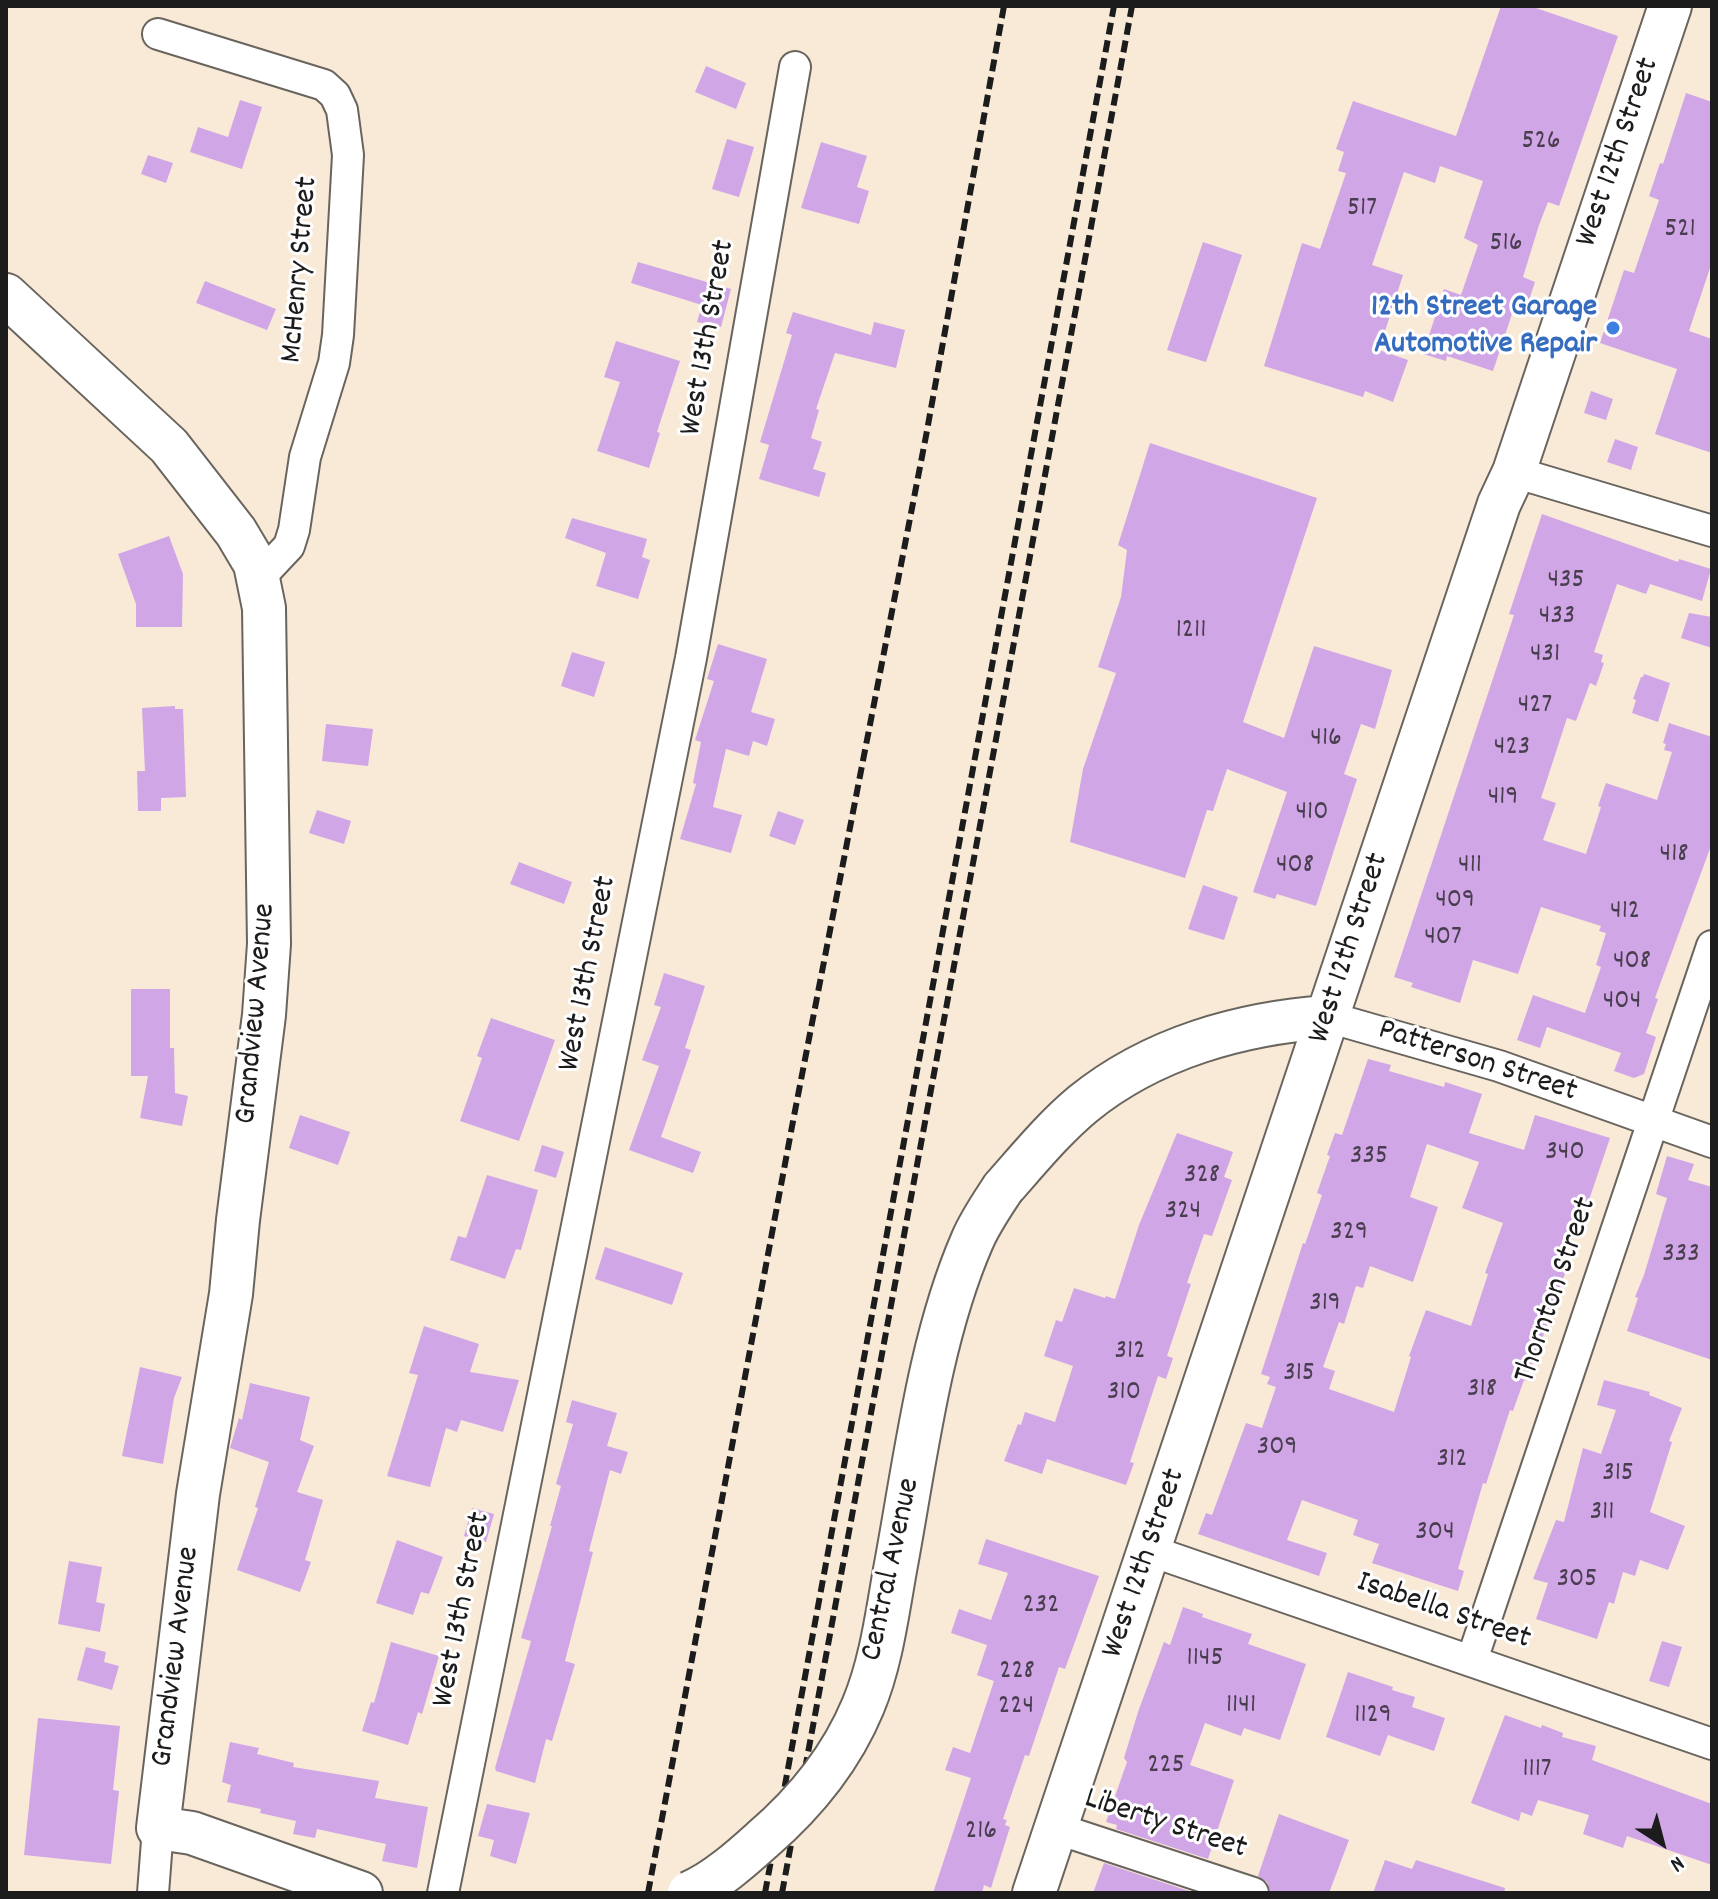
<!DOCTYPE html>
<style>
body{margin:0}
#map{position:relative;width:1718px;height:1899px;overflow:hidden;background:#f8ead7;font-family:Dekko,sans-serif}
canvas{display:block}
.frame{position:absolute;inset:0;border:8px solid #1c1c1c;pointer-events:none}
.north{position:absolute;left:1622px;top:1803px;width:80px;height:80px;-webkit-text-stroke:6px #fff;paint-order:stroke;rotate:144deg;font-size:22px;font-weight:700;line-height:32px;text-align:center;color:#1c1c1c}
.north::after{content:'';display:block;margin:auto;width:28px;height:36px;background:#1c1c1c;clip-path:polygon(50% 0,100% 100%,50% 72%,0 100%)}
</style>
<div id="map">
<canvas width="1718" height="1899"></canvas>
<div class="frame"></div>
<div class="north">N</div>
</div>
<script>
const ctx = document.querySelector('canvas').getContext('2d');
ctx.lineJoin = 'round';
function fillPath(path, color) {
  ctx.fillStyle = color;
  ctx.fill(path, 'evenodd');
}
function stroke(path, color, width, dash) {
  ctx.strokeStyle = color;
  ctx.lineWidth = width;
  ctx.lineCap = dash ? 'butt' : 'round';
  ctx.setLineDash(dash || []);
  ctx.stroke(path);
}
function write(font, color, halo, rows, align = 'center') {
  ctx.font = font + ' Dekko,sans-serif';
  ctx.lineWidth = 6;
  ctx.setLineDash([]);
  ctx.textBaseline = 'middle';
  ctx.strokeStyle = halo;
  ctx.fillStyle = color;
  for (const [text, x, y, turn = 0] of rows) {
    ctx.save();
    ctx.translate(x, y);
    ctx.rotate((+turn || 0) * Math.PI / 180);
    ctx.textAlign = isNaN(turn) ? turn : align;
    if (halo) ctx.strokeText(text, 0, 0);
    ctx.fillText(text, 0, 0);
    ctx.restore();
  }
}
fillPath(new Path2D(`
 M1501 6H1530L1618 36 1559 206 1548 202 1539 225 1523 277 1535 282 1527 306 1516 302 1493 371 1447 356 1446 361 1423 354 1444 289 1461 295 1478 245 1464 238 1483 181 1440 166 1435 183 1404 172 1372 265 1403 275 1379 350 1408 360 1393 402 1365 391 1363 397 1264 366 1302 243 1320 249 1346 173 1338 171 1344 152 1336 149 1353 101 1456 136Z
 M706 66 746 83 736 109 695 92Z
 M1686 93 1712 102V262L1689 331 1712 339V453L1655 434 1677 369 1600 343 1624 270 1634 273 1659 200 1649 196 1660 163 1663 164Z
 M240 100 262 107 242 169 190 152 198 127 228 137Z
 M727 139 754 147 739 197 712 189Z
 M821 142 867 156 857 187 869 191 859 224 801 208Z
 M148 155 173 163 166 183 141 174Z
 M1203 242 1242 255 1206 362 1167 350Z
 M638 262 731 289 721 327 697 322 702 305 631 283Z
 M205 281 276 309 267 330 196 303Z
 M793 312 871 335 874 322 905 330 896 368 835 353 816 409 819 410 811 438 822 442 813 469 826 473 819 497 759 479 769 445 760 442 792 335 786 333Z
 M616 341 680 361 657 432 660 433 649 468 597 451 620 382 604 377Z
 M1591 391 1613 399 1606 420 1584 413Z
 M1615 439 1638 447 1631 470 1607 462Z
 M1150 443 1317 498 1243 722 1284 738 1314 646 1392 670 1375 729 1361 724 1344 774 1357 779 1316 906 1277 894 1275 899 1253 892 1287 792 1227 769 1213 811 1207 810 1185 878 1070 842 1083 769 1116 673 1098 667 1121 597 1127 550 1118 545Z
 M1542 514 1678 562 1679 559 1711 569 1702 601 1650 584 1646 594 1617 584 1594 652 1603 655 1601 662 1604 663 1596 686 1590 683 1576 721 1567 718 1541 798 1556 803 1543 840 1586 854 1601 807 1598 806 1606 783 1657 800 1672 752 1664 750 1666 744 1663 743 1669 723 1712 737V843L1655 998 1658 999 1646 1033 1656 1037 1644 1074 1634 1078 1614 1071 1621 1053 1547 1027 1540 1048 1517 1040 1533 995 1585 1013 1601 967 1596 965 1606 933 1599 931 1601 926 1541 907 1518 974 1473 960 1460 1003 1411 987 1413 983 1394 977 1514 615 1509 614Z
 M572 518 647 539 642 557 650 560 638 599 596 586 606 553 565 538Z
 M169 536 183 574 182 627H136V604L118 554Z
 M1689 613 1712 617V648L1681 638Z
 M718 644 767 659 751 712 775 719 767 746 753 741 749 756 726 749 713 807 742 815 731 853 680 839 696 784 693 783 701 742 695 740 714 681 707 679Z
 M572 652 605 662 594 697 561 686Z
 M1644 674 1670 683 1658 722 1632 713 1636 700 1633 699 1641 677H1643Z
 M175 706V709H183L186 797 161 798V811H138L137 771H145L142 708Z
 M326 724 373 729 368 766 322 761Z
 M317 810 351 821 344 844 309 833Z
 M778 811 804 820 795 845 769 836Z
 M519 862 572 882 564 904 510 884Z
 M1203 885 1238 897 1224 940 1188 929Z
 M664 973 705 986 685 1048 691 1050 661 1137 701 1152 693 1173 629 1150 659 1066 642 1060 661 1007 654 1005Z
 M131 989H170V1048H174L175 1093 188 1096 182 1126 140 1118 148 1076H131Z
 M491 1018 555 1040 519 1141 460 1121 482 1058 477 1056Z
 M1368 1059 1391 1065 1389 1071 1444 1087 1445 1082 1482 1094 1469 1133 1524 1150 1535 1115 1610 1138 1589 1200 1567 1251 1572 1253 1547 1326 1526 1381 1524 1380 1513 1411 1510 1410 1486 1484 1483 1483 1458 1569 1464 1571 1458 1591 1372 1563 1379 1544 1353 1535 1358 1520 1302 1500 1287 1540 1327 1553 1319 1576 1198 1534 1206 1513 1212 1515 1246 1423 1262 1428 1276 1387 1267 1384 1270 1377 1261 1374 1303 1243 1305 1244 1322 1195 1317 1193 1330 1156 1327 1155 1335 1133 1342 1135ZM1427 1144 1479 1162 1462 1208 1503 1223 1485 1273 1488 1274 1471 1326 1426 1310 1409 1356 1411 1357 1394 1412 1329 1389 1335 1371 1323 1367 1339 1322 1344 1324 1356 1286 1363 1288 1370 1266 1413 1282 1438 1207 1410 1197Z
 M300 1115 350 1132 338 1165 289 1148Z
 M1177 1133 1233 1152 1224 1177 1232 1180 1212 1236 1204 1234 1187 1283 1191 1284 1167 1356 1173 1358 1166 1379 1158 1376 1130 1462 1134 1463 1126 1485 1047 1459 1042 1474 1004 1461 1018 1424 1021 1425 1025 1412 1055 1422 1073 1366 1044 1356 1056 1320 1062 1322 1074 1288 1105 1298 1106 1296 1115 1299 1139 1225Z
 M542 1145 564 1152 556 1178 534 1171Z
 M1667 1156 1694 1164 1688 1180 1712 1187V1360L1627 1331 1638 1298 1635 1297 1644 1275 1667 1198 1656 1194Z
 M487 1175 538 1190 521 1250 516 1249 505 1279 450 1260 458 1236 466 1238Z
 M605 1247 683 1273 672 1305 595 1279Z
 M424 1326 479 1344 470 1372 519 1380 503 1432 461 1420 457 1432 446 1428 430 1487 387 1476 418 1375 409 1373Z
 M140 1367 182 1377 174 1398 163 1464 122 1456Z
 M1604 1380 1650 1392 1649 1395 1682 1408 1669 1441 1672 1442 1650 1512 1685 1526 1668 1570 1640 1560 1635 1576 1623 1572 1614 1604 1609 1602 1597 1639 1536 1619 1548 1583 1533 1579 1556 1520 1564 1522 1583 1448 1601 1454 1616 1410 1597 1405Z
 M250 1383 310 1397 300 1440 314 1446 297 1492 323 1500 305 1560 311 1562 300 1592 237 1570 258 1508 255 1507 269 1462 230 1448 239 1418 242 1420Z
 M572 1400 617 1413 607 1446 628 1452 621 1474 610 1470 589 1551 593 1552 565 1661 575 1664 552 1741 546 1739 535 1783 496 1771 495 1768 531 1641 521 1638 552 1526H550L561 1486 556 1484 573 1424 566 1422Z
 M472 1508 494 1514 486 1542 464 1536Z
 M986 1539 1099 1576 1065 1669 1059 1667 1029 1756 1025 1755 1003 1819 1007 1820 1005 1825 1010 1827 991 1888 984 1885 982 1893H933L971 1778 945 1770 953 1747 970 1753 994 1681 977 1675 987 1645 951 1633 959 1609 991 1620 1008 1573 978 1564Z
 M397 1540 443 1557 429 1594 421 1592 413 1615 376 1603Z
 M69 1561 102 1567 96 1602 105 1604 100 1632 58 1624Z
 M1183 1607 1203 1614 1202 1617 1252 1634 1248 1644 1306 1664 1280 1740 1244 1728 1241 1736 1205 1723 1190 1765 1234 1780 1208 1859 1116 1829 1117 1825 1106 1822 1127 1762 1124 1758 1138 1712 1164 1642 1170 1645Z
 M1662 1641 1682 1647 1669 1687 1649 1681Z
 M391 1642 439 1656 422 1714 418 1712 408 1745 362 1731 371 1702 374 1703Z
 M86 1647 106 1652 104 1662 119 1666 112 1690 77 1680Z
 M1348 1672 1393 1687 1392 1690 1415 1697 1412 1707 1445 1718 1434 1751 1388 1735 1380 1756 1326 1737Z
 M1505 1715 1541 1728 1542 1725 1563 1733 1562 1737 1596 1746 1592 1760 1712 1804V1865L1627 1836 1623 1848 1583 1834 1589 1815 1538 1800 1532 1816 1521 1812 1519 1821 1471 1803Z
 M38 1718 120 1726 113 1790 119 1791 111 1864 24 1855Z
 M230 1742 259 1748 257 1754 294 1763 293 1767 379 1781 375 1798 428 1807 417 1868 382 1861 386 1844 317 1829 315 1838 293 1834 296 1821 260 1813 261 1809 227 1802 231 1785 222 1782Z
 M487 1804 530 1813 516 1864 490 1856 494 1840 478 1836Z
 M1279 1814 1349 1840 1329 1893H1271L1267 1882 1258 1876Z
 M1385 1860 1412 1869 1416 1860 1505 1888 1504 1893H1373Z
 M1104 1863 1195 1893H1093Z`), '#d1a6e7');
const street = new Path2D(`
 M158 34 324 85 335 95 342 110 348 155 338 335 334 363 305 457 294 530 289 546 257 580
 M1514 472 1712 531
 M1328 1017 1499 1066 1712 1142
 M1151 1551 1712 1744
 M1472 1660 1712 946
 M1055 1828 1253 1893
 M153 1893 158 1828
 M443 1893 691 658 795 67`);
const secondary = new Path2D(`
 M6 295 169 446 236 532 255 564 264 608 269 944 264 1015 238 1220 231 1294 198 1494 158 1828 192 1833 361 1893
 M1003 1188C1028 1160 1053 1129 1083 1104 1152 1048 1241 1023 1328 1017
 M1034 1893 1499 504 1514 472 1670 6`);
stroke(street, '#69645d', 34);
stroke(secondary, '#69645d', 46);
stroke(street, '#fff', 30);
stroke(secondary, '#fff', 42);
stroke(new Path2D(`
 M648 1893 794 1116 926 436 1004 6
 M765 1893 1114 6
 M782 1893 1132 6`), '#1c1c1c', 6, [12, 6]);
const secondaryBridge = new Path2D(`
 M689 1893C715 1882 741 1859 762 1840 805 1803 841 1759 863 1706 881 1663 887 1615 895 1570 915 1463 929 1340 972 1241 980 1222 992 1205 1003 1188`);
stroke(secondaryBridge, '#69645d', 46, []);
stroke(secondaryBridge, '#fff', 42);
for (const [x, y, r, color] of [
 [1613,328,8,"#3f7fe0"]
]) {
  const dot = new Path2D();
  dot.arc(x, y, r, 0, 2 * Math.PI);
  ctx.fillStyle = color;
  ctx.fill(dot);
  stroke(dot, '#fff', 3);
}
write('28px', '#493e4f', null, [
 ["526",1541,143],
 ["517",1362,210],
 ["521",1680,231],
 ["516",1506,245],
 ["435",1566,582],
 ["433",1557,618],
 ["1211",1191,632],
 ["431",1545,656],
 ["427",1535,707],
 ["416",1326,740],
 ["423",1512,749],
 ["419",1503,799],
 ["410",1312,814],
 ["418",1674,856],
 ["408",1295,867],
 ["411",1470,867],
 ["409",1455,902],
 ["412",1625,913],
 ["407",1443,939],
 ["408",1632,963],
 ["404",1622,1003],
 ["340",1565,1154],
 ["335",1369,1158],
 ["328",1202,1177],
 ["324",1183,1213],
 ["329",1349,1234],
 ["333",1681,1256],
 ["319",1325,1305],
 ["312",1130,1353],
 ["315",1299,1375],
 ["318",1482,1391],
 ["310",1124,1394],
 ["309",1277,1449],
 ["312",1452,1461],
 ["315",1618,1475],
 ["311",1602,1514],
 ["304",1435,1534],
 ["305",1577,1581],
 ["232",1041,1607],
 ["1145",1205,1660],
 ["228",1017,1673],
 ["1141",1241,1707],
 ["224",1016,1708],
 ["1129",1373,1717],
 ["225",1166,1767],
 ["1117",1537,1771],
 ["216",981,1833]
]);
write('32px', '#1c1c1c', '#fff', [
 ["West 12th Street",1620,153,-71],
 ["McHenry Street",302,270,-85],
 ["West 13th Street",710,338,-80],
 ["West 12th Street",1351,949,-72],
 ["West 13th Street",590,974,-79],
 ["Grandview Avenue",258,1014,-85],
 ["Patterson Street",1477,1063,18],
 ["Thornton Street",1558,1291,-71],
 ["West 12th Street",1146,1564,-71],
 ["Central Avenue",893,1570,-78],
 ["West 13th Street",464,1610,-79],
 ["Isabella Street",1443,1613,19],
 ["Grandview Avenue",178,1657,-83],
 ["Liberty Street",1165,1826,18]
]);
write('bold 32px', '#366cbe', '#fff', [
 ["12th Street Garage",1597,310],
 ["Automotive Repair",1597,347]
], 'right');
</script>
